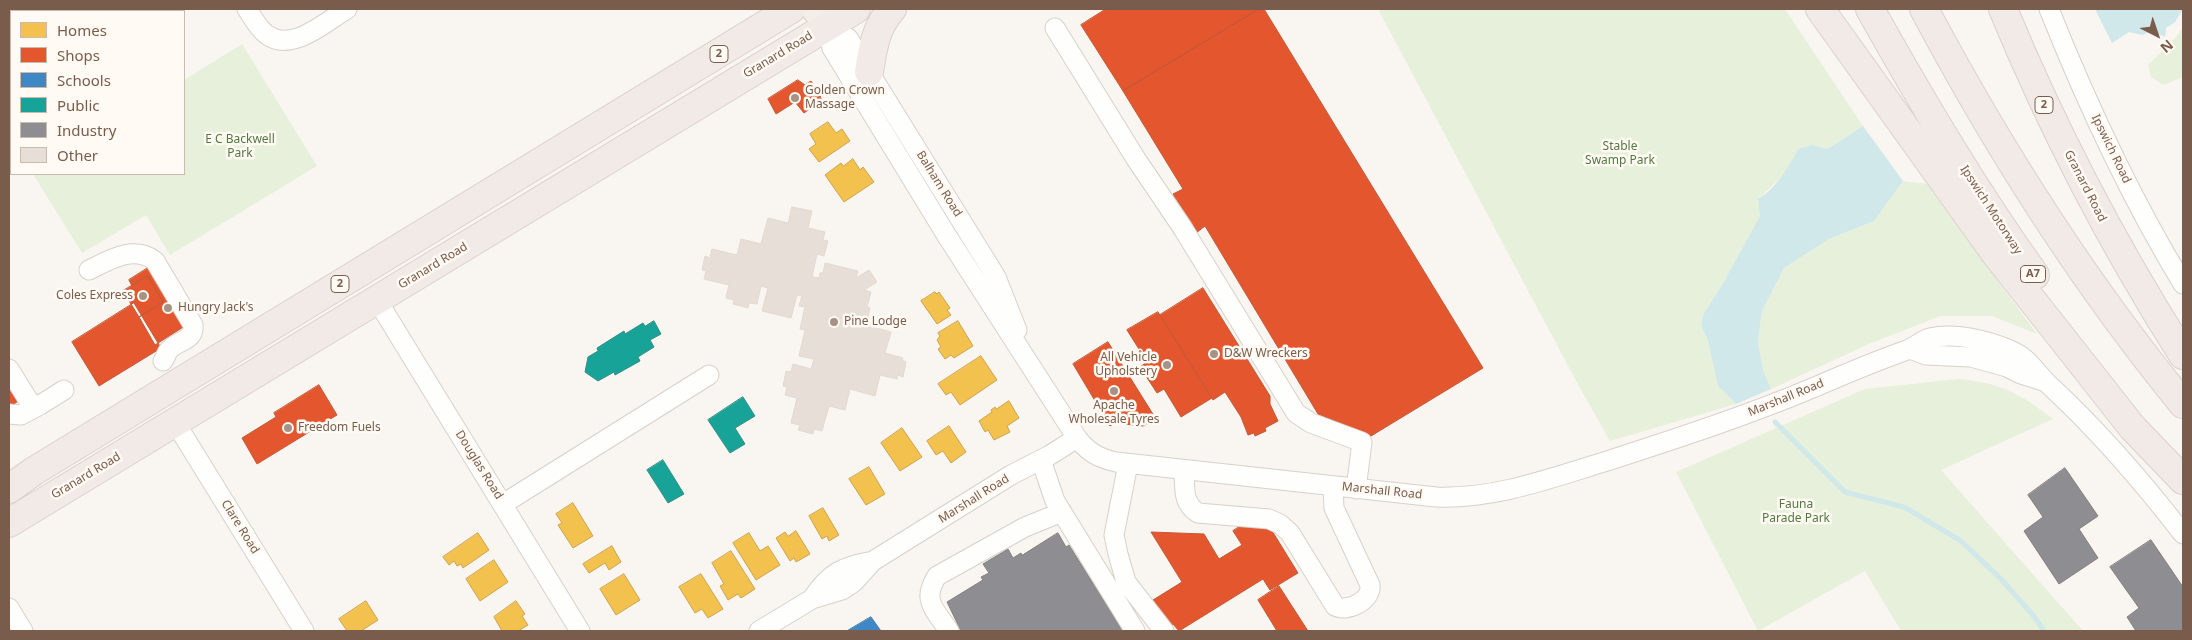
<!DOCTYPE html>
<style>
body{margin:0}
#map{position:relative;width:2192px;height:640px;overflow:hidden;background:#f9f5f0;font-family:"Noto Sans",sans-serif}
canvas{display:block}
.frame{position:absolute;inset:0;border:10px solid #7a5c4d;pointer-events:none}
.legend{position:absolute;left:10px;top:10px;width:175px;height:165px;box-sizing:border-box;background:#fffaf3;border:1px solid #cabbb1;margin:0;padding:6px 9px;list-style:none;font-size:15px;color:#7a5c4d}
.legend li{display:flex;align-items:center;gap:10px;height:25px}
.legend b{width:25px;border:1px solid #cabbb1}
.north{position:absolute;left:2132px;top:10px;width:50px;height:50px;-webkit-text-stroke:4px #fffaf3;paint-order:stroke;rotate:139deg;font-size:14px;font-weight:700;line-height:20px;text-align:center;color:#7a5c4d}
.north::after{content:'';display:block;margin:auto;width:18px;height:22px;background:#7a5c4d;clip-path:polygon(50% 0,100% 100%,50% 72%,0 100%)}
</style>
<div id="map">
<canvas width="2192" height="640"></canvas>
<div class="frame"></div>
<ul class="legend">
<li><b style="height:14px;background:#f2c14e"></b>Homes</li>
<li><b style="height:14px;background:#e4572e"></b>Shops</li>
<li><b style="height:14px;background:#3f88c5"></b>Schools</li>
<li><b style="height:14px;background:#17a398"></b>Public</li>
<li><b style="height:14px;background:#8d8d92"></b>Industry</li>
<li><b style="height:14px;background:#e6ded7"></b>Other</li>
</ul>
<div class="north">N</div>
</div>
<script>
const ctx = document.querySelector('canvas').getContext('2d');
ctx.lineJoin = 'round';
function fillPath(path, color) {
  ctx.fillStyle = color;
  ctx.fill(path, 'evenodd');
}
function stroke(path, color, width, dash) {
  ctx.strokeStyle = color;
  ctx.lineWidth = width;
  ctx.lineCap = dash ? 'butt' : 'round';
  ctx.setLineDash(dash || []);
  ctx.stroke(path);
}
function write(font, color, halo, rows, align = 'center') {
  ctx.font = font + ' "Noto Sans",sans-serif';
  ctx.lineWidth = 5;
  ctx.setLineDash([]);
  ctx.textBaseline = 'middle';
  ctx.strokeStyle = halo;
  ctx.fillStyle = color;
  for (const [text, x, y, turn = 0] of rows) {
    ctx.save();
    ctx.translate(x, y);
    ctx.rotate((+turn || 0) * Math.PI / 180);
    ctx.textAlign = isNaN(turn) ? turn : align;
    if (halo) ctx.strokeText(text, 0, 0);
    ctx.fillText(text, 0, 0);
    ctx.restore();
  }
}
fillPath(new Path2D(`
 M1378 9H1785L1863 126 1827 149 1813 145 1798 150 1785 174 1758 199 1760 216 1722 285 1703 315 1701 325 1708 341 1718 386 1736 404 1610 441 1574 377Z
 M2183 28V77L2163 85 2151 77 2148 65 2176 37Z
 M242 44 317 166 170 255 146 215 82 253 33 174H184V80Z
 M1903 181 1927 184 2037 334 1992 316H1940L1869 344 1771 389 1763 370 1758 342 1762 311 1784 268 1829 239 1874 221Z
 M1958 379C2001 383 2019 393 2053 419L1941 470 2083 631H1901L1865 571 1758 631 1676 472 1865 389Z`), '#e7f0db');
fillPath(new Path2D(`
 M2095 9H2183L2175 22 2166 28 2165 37 2153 31 2142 35 2129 32 2112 43Z
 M1863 126 1903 181 1874 221 1829 239 1784 268 1762 311 1758 342 1763 370 1771 389 1736 404 1718 386 1708 341 1701 325 1703 315 1722 285 1760 216 1758 199C1777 188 1788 168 1798 149L1813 145 1827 149Z`), '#d0e8ea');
const homes = new Path2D(`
 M828 122 836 133 842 129 850 141 819 162 809 149 816 144 810 134Z
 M853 159 860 170 863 167 874 182 844 202 825 175 841 163 843 166Z
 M935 292 937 294 939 292 950 308 947 310 951 315 937 324 921 301Z
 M958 321 973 346 954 358 951 355 945 359 938 349 941 347 937 340 940 336 938 333Z
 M981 356 997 380 960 405 951 392 946 395 938 384Z
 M1009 401 1019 418 1007 426 1010 432 994 440 988 430 985 432 979 421 992 412 991 410 995 407 996 409Z
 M949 426 966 452 951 463 943 451 936 455 927 441Z
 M902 428 922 457 900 471 881 443Z
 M869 467 885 494 866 505 849 479Z
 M573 503 593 536 573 548 558 525 562 523 556 514Z
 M823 508 839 535 829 541 827 536 822 539 809 516Z
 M796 531 810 554 796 562 794 558 790 561 776 538 785 532 788 536Z
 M478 533 489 550 463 568 461 564 457 566 454 561 449 565 443 557Z
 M749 533 760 551 768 546 780 565 756 580 733 543Z
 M612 546 621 562 609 570 605 563 589 573 583 564Z
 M731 551 755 589 741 598 738 594 728 600 720 586 724 584 712 563Z
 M494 560 508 582 480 601 466 579Z
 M624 574 640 600 616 615 600 589Z
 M701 574 723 609 708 618 702 609 695 613 679 587Z
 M366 601 378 620 361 631H347L339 619Z
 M516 601 525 614 522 616 528 625 518 631H502L494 617Z`);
fillPath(homes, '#f2c14e');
stroke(homes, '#cea34e', 1);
const shops = new Path2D(`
 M1106 9H1259L1123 91 1081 25Z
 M1259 9H1264L1483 368 1371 436 1318 414 1205 226 1196 233 1173 194 1183 189 1123 91Z
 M798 80 805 85 811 81 821 96 820 97 822 100 804 113 795 102 776 114 768 99Z
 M151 266 188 324 155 345 139 317 163 302 148 276 132 286 129 280Z
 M148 276 163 302 139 317 123 291Z
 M1203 288 1270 396V404L1278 421 1265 428 1266 431 1255 436 1254 433 1248 435 1241 417 1225 392 1213 400 1160 315Z
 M134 303 161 348 99 386 72 342Z
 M1158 312 1212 398 1181 417 1164 389 1157 393 1140 367 1147 362 1127 330Z
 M1108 342 1156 419 1143 426 1115 423 1110 426 1073 364Z
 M9 376 31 393 9 407Z
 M319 385 337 415 257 464 242 438 276 417 274 413Z
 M1261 513 1298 573 1270 590 1263 579 1179 631 1173 624 1170 626 1153 600 1182 582 1151 532 1204 534 1219 559 1242 545 1233 531Z
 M1279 586 1308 631H1277L1258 600Z`);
fillPath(shops, '#e4572e');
stroke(shops, '#c45837', 1);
const schools = new Path2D(`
 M871 617 881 631H847Z`);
fillPath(schools, '#3f88c5');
stroke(schools, '#517ba1', 1);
const public = new Path2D(`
 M654 321 661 334 650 340 654 347 638 357 640 361 615 375 614 372 598 381 585 372 588 357 598 351 597 348 624 331 625 334 643 323 645 326Z
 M743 397 755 416 735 428 745 444 730 453 708 420Z
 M663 460 684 494 668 503 647 470Z`);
fillPath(public, '#17a398');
stroke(public, '#358e82', 1);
const industry = new Path2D(`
 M2065 468 2098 516 2079 529 2098 558 2059 584 2024 531 2043 517 2028 495Z
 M1058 533 1066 547 1069 545 1123 631H961L947 602 983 580 981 577 989 573 983 564 1008 549 1013 558 1021 553 1022 555Z
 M2151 540 2183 587V631H2136L2127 617 2139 608 2110 567Z`);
fillPath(industry, '#8d8d92');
stroke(industry, '#877e7d', 1);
stroke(new Path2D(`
 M1775 422 1845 492 1904 507 1961 541 2000 578 2033 615 2044 631`), '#d0e8ea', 5);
const building = new Path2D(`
 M792 207 812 211 808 228 825 232 823 240 828 241 824 256 817 254 812 277 819 278 820 273H823L825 263 858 271 856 278 869 270 877 282 864 290 871 292 867 307 870 308 866 325 891 332 885 353 903 358 902 360 906 362 903 377 898 375 897 379 880 375 875 396 850 389 845 410 829 406 822 431 814 429 813 434 798 430 800 425 791 423 797 398 785 395 787 387 783 386 786 371 791 372 793 364 811 369 814 359 799 356 805 330 800 329 805 307 799 306 802 296 797 295 791 318 762 311 768 288 761 286 757 304 749 303 748 308 733 304 734 300 726 298 729 285 704 279 706 271 702 270 705 256 710 258 712 249 737 255 741 239 761 244 768 218 788 223Z`);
fillPath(building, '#e6ded7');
stroke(building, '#e2d8d2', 1);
const minor = new Path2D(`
 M247 9C253 18 258 28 266 34 291 54 325 22 347 9
 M2049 9C2087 104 2130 197 2183 284
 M48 11 52 9
 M826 26 832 48 947 236 1077 438C1088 452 1098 458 1116 462L1436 497C1495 499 1548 479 1604 462 1675 439 1746 416 1815 387 1845 374 1876 361 1907 350 1915 347 1922 340 1930 338 1954 332 1987 340 2010 350 2028 357 2035 371 2048 384 2098 430 2142 481 2183 534
 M826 26 848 38 869 72 996 277 1017 330
 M1055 28 1136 159 1182 227 1296 413 1311 423 1362 442 1356 489
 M9 35 11 34
 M89 270C111 259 134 245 155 261L193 325C195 341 178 340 169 350 167 352 165 358 163 361
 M377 300 580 631
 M1910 349 1926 355 1971 357 2007 367 2021 374 2046 382
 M9 369 32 406 40 405 64 390
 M9 414 21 415 40 405
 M175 422 304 631
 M1041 460 1055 501 1135 631
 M1128 464 1114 535 1118 554 1126 582 1164 631
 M1184 470C1185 488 1182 503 1198 513L1269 519 1280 524 1290 533 1335 606C1348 613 1372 600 1370 585L1334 508 1333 486
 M503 504 709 375
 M812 599C829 573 843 566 873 561
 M9 608 23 631
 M759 631 812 599 842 590 854 582 873 561 1011 475 1050 455 1077 438
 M949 631C935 609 921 601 937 576L1025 527 1062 512`);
const major = new Path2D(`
 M813 9 826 26`);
const highway = new Path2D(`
 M1820 9 1995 253 2132 427 2183 480
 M1870 9C1921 100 1974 190 2035 275
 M1924 9C1998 148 2083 282 2183 404
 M2003 9C2053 130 2113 245 2183 355
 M869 72C873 48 875 28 892 9
 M9 489 34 471 791 9
 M9 523 856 9`);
stroke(minor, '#d7d1cb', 21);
stroke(major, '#dad1cc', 26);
stroke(highway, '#dad1cc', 30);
stroke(minor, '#fefefd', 19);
stroke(major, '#f3eee8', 24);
stroke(highway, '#f2eae7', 28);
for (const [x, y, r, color] of [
 [795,98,5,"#a69286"],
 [143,296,5,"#a69286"],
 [168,308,5,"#a69286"],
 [834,322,5,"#a69286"],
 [1214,354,5,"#a69286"],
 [1167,365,5,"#a69286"],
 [1114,391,5,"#a69286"],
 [288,428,5,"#a69286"]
]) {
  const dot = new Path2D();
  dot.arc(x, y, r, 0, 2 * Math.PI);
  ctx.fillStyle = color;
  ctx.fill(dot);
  stroke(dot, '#fffaf3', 2);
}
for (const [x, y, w] of [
 [719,54,18],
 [2044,105,18],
 [2033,274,25],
 [340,284,18]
]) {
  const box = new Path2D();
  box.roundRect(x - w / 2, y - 8.5, w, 17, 4);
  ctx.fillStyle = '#fffaf3';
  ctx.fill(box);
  stroke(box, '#7a5c4d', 1);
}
write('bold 11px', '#7a5c4d', null, [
 ["2",719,54],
 ["2",2044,105],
 ["A7",2033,274],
 ["2",340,284]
]);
write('12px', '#7a5c4d', '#fffaf3', [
 ["Granard Road",778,55,-31],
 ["Ipswich Road",2111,149,64],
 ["Balham Road",939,184,58],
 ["Granard Road",2085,186,63],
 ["Ipswich Motorway",1991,210,57],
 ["Granard Road",433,266,-31],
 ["Marshall Road",1786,398,-22],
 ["Douglas Road",479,465,58],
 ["Granard Road",86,476,-31],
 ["Marshall Road",1382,491,6],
 ["Marshall Road",974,499,-32],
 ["Clare Road",240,527,58]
]);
write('12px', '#7a5c4d', '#fffaf3', [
 ["Golden Crown",805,91],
 ["Massage",805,105],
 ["Coles Express",133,296,"right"],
 ["Hungry Jack's",178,308],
 ["Pine Lodge",844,322],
 ["D&W Wreckers",1224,354],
 ["All Vehicle",1157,358,"right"],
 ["Upholstery",1157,372,"right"],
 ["Apache",1114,406,"center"],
 ["Wholesale Tyres",1114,420,"center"],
 ["Freedom Fuels",298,428]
], 'left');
write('12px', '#537a41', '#fffaf3', [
 ["E C Backwell",240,140],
 ["Park",240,154],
 ["Stable",1620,147],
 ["Swamp Park",1620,161],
 ["Fauna",1796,505],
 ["Parade Park",1796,519]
]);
</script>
